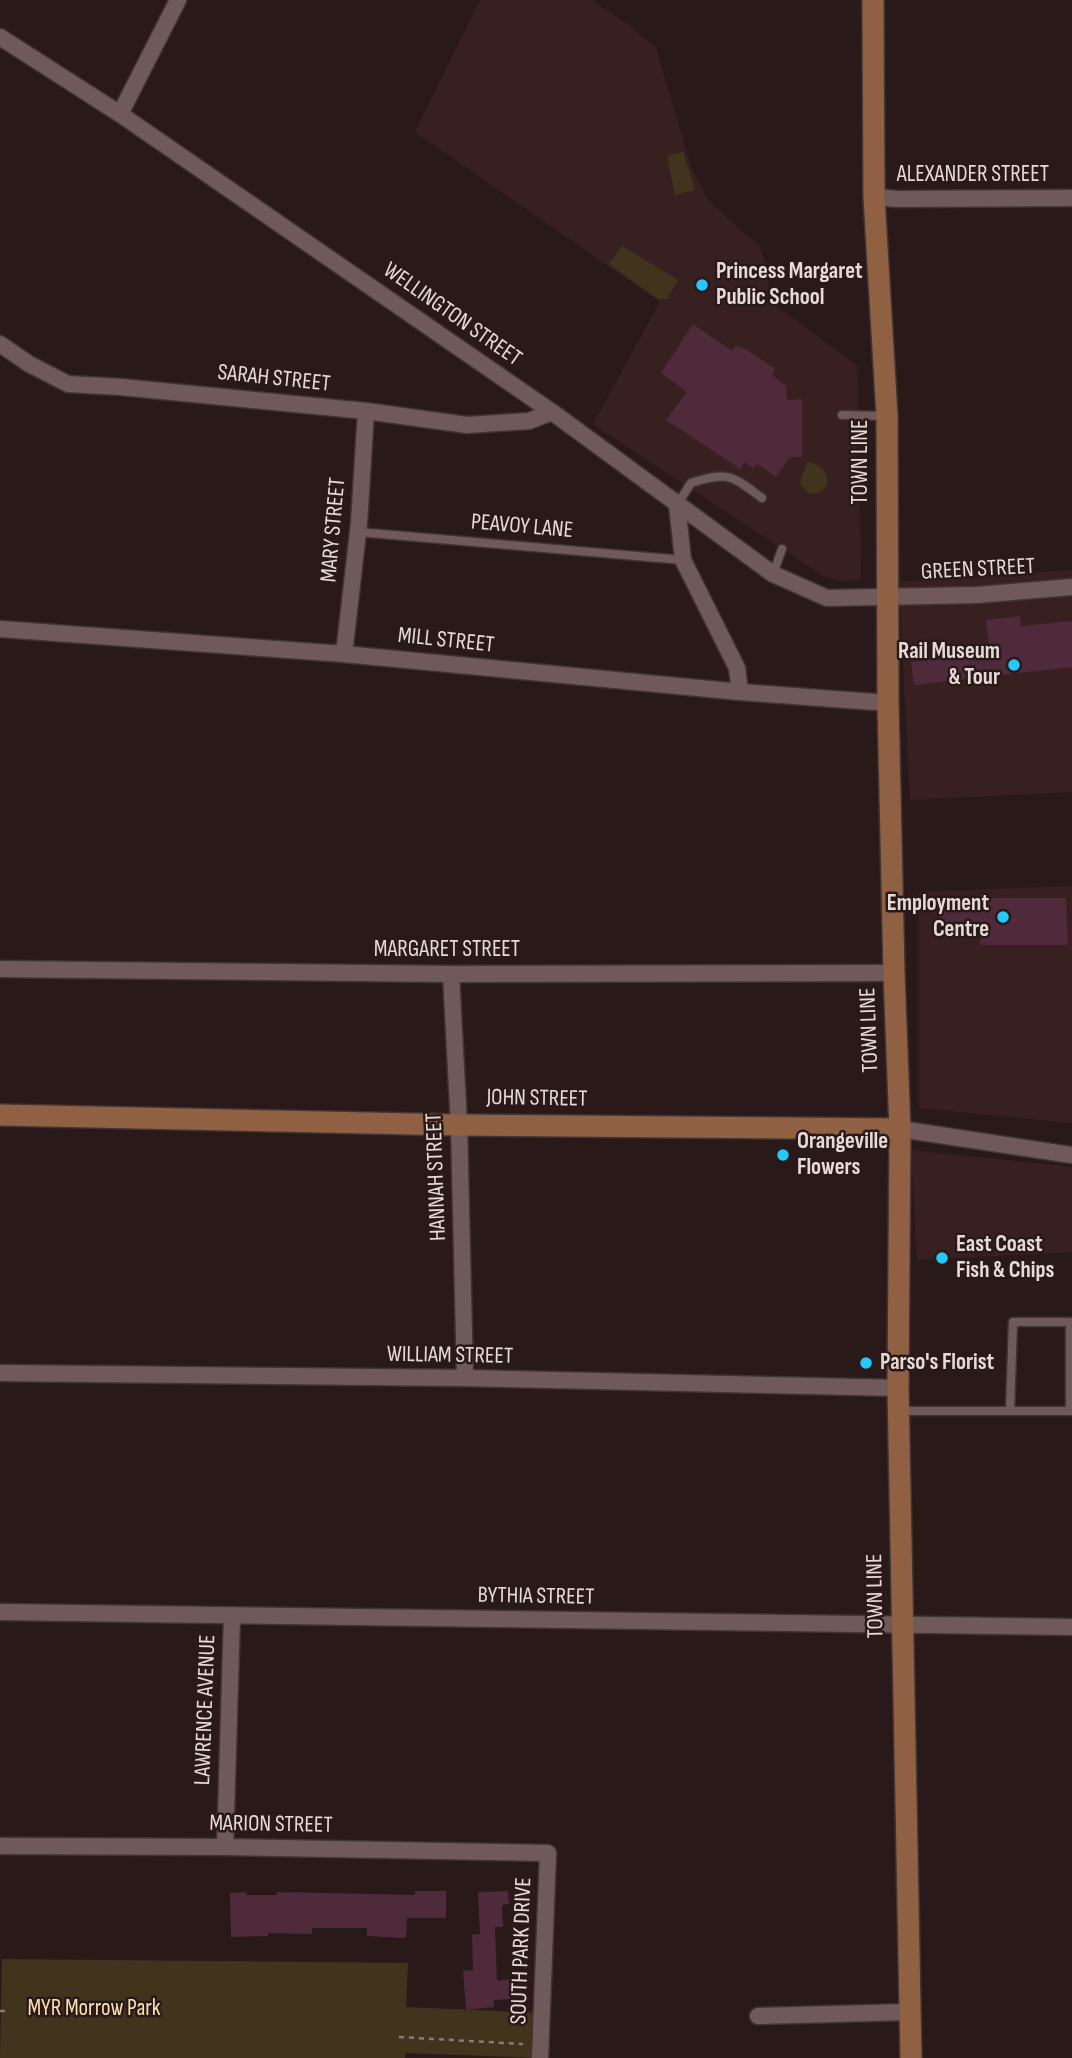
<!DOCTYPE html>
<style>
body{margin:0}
canvas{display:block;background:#2a1919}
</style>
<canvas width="1072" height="2058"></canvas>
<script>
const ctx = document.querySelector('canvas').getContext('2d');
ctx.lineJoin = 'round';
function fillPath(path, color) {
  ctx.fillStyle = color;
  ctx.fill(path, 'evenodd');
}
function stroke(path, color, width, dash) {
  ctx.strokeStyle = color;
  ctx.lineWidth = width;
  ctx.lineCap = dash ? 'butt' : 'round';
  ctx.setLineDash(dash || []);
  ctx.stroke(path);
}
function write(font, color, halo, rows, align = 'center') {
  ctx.font = font + ' "Sofia Sans Condensed",sans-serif';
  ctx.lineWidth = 5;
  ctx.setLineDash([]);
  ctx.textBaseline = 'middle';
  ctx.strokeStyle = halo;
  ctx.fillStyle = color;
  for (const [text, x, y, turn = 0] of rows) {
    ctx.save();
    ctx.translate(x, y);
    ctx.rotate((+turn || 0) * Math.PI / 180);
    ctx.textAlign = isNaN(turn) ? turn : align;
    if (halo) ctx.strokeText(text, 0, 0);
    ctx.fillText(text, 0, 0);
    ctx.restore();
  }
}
fillPath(new Path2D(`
 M480 0H592L630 26 656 48 692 170 709 201 759 246 768 268 769 301 857 365 861 579 845 582 823 576 593 424 660 302 415 132Z
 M1072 570V792L910 800 899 582Z
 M1072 886V1123L919 1108V892Z
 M911 1150 1072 1167V1252L917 1260Z`), '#382020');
fillPath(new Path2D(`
 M683 152 695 190 675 195 667 156Z
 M622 246 678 280 667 299H658L609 264Z
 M807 462C823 465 826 470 828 485 818 496 807 497 800 483Z
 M2 1959 408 1963 406 2007 541 2013 539 2058 406 2053 405 2058H0Z`), '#41341d');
fillPath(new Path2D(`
 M693 324 732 351 736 346 746 349 775 369 772 375 786 386 787 400 802 399V457H790L776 477 757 464 753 468 745 462 740 469 666 420 687 392 661 373Z
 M1020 616 1021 626 1072 621V667L914 685 911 662 990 654 986 620Z
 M939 898H1066L1068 945H980L981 936 939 938Z
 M415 1891H446V1918H407L406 1938 367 1936V1928H312V1934L268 1933V1936L231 1937 230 1893 246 1892V1895H277V1892L415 1895Z
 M508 1891 509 1904 502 1905 503 1927H495L497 1981 509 1979 510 1999 494 2000V2007L466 2010 463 1971 473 1970 472 1935 480 1934 478 1892Z`), '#4e2a3b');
const service = new Path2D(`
 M842 415 885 416
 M677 505 691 483C728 471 731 475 762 498
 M358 532 683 560
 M773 574 782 549
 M899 1411H1070V1322H1013L1010 1410`);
const minor = new Path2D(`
 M0 37 120 114 552 412 773 574 827 598 977 595 1072 587
 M120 114 178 0
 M874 197 897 199 1072 198
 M0 344 29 364 68 384 121 387 366 411 467 425 529 421 552 412
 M677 505 683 560 737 668 740 692
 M0 629 344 654 740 692 888 703
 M344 654 359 523 366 411
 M0 969 451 974 894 973
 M451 974 459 1125 465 1378
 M900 1129 1072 1155
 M0 1373 465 1378 898 1388
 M0 1612 1072 1627
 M0 1846 225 1847 548 1853 540 2058
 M225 1847 232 1616
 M758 2016 909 2012`);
const secondary = new Path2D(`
 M873 0 874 197 887 416 888 703 894 973 900 1129 898 1388 911 2058
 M0 1115 459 1125 900 1129`);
stroke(service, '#413434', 11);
stroke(minor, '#413434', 19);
stroke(secondary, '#413434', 24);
stroke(new Path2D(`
 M0 2011H5
 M399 2037 523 2044`), '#897a7a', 2.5, [5, 5]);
stroke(service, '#6f5a59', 8);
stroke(minor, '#6f5a59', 16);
stroke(secondary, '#906042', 21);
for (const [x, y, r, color] of [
 [702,285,7,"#25c9fe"],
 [1014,665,7,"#25c9fe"],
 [1003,917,7,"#25c9fe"],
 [783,1155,7,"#25c9fe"],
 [942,1258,7,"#25c9fe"],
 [866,1363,7,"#25c9fe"]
]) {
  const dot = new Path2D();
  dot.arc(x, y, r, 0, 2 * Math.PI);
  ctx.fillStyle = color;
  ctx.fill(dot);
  stroke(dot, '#2a1919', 2.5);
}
write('23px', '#e6dad9', '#2a1919', [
 ["ALEXANDER STREET",973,175],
 ["WELLINGTON STREET",452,315,35],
 ["SARAH STREET",274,379,6],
 ["TOWN LINE",861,462,-90],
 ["PEAVOY LANE",522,527,5],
 ["MARY STREET",334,530,-85],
 ["GREEN STREET",978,570,-3],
 ["MILL STREET",446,641,6],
 ["MARGARET STREET",447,950],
 ["TOWN LINE",870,1030,-92],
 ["JOHN STREET",537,1099,1],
 ["HANNAH STREET",437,1177,-92],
 ["WILLIAM STREET",450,1356,1],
 ["TOWN LINE",876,1596,-91],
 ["BYTHIA STREET",536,1597,1],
 ["LAWRENCE AVENUE",206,1710,-88],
 ["MARION STREET",271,1825,1],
 ["SOUTH PARK DRIVE",522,1951,-88]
]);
write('bold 23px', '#e6dad9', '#2a1919', [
 ["Princess Margaret",716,272],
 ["Public School",716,298],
 ["Rail Museum",1000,652,"right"],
 ["& Tour",1000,678,"right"],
 ["Employment",989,904,"right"],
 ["Centre",989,930,"right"],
 ["Orangeville",797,1142],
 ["Flowers",797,1168],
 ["East Coast",956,1245],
 ["Fish & Chips",956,1271],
 ["Parso's Florist",880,1363]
], 'left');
write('23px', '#fbe1af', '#2a1919', [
 ["MYR Morrow Park",94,2009]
]);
</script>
